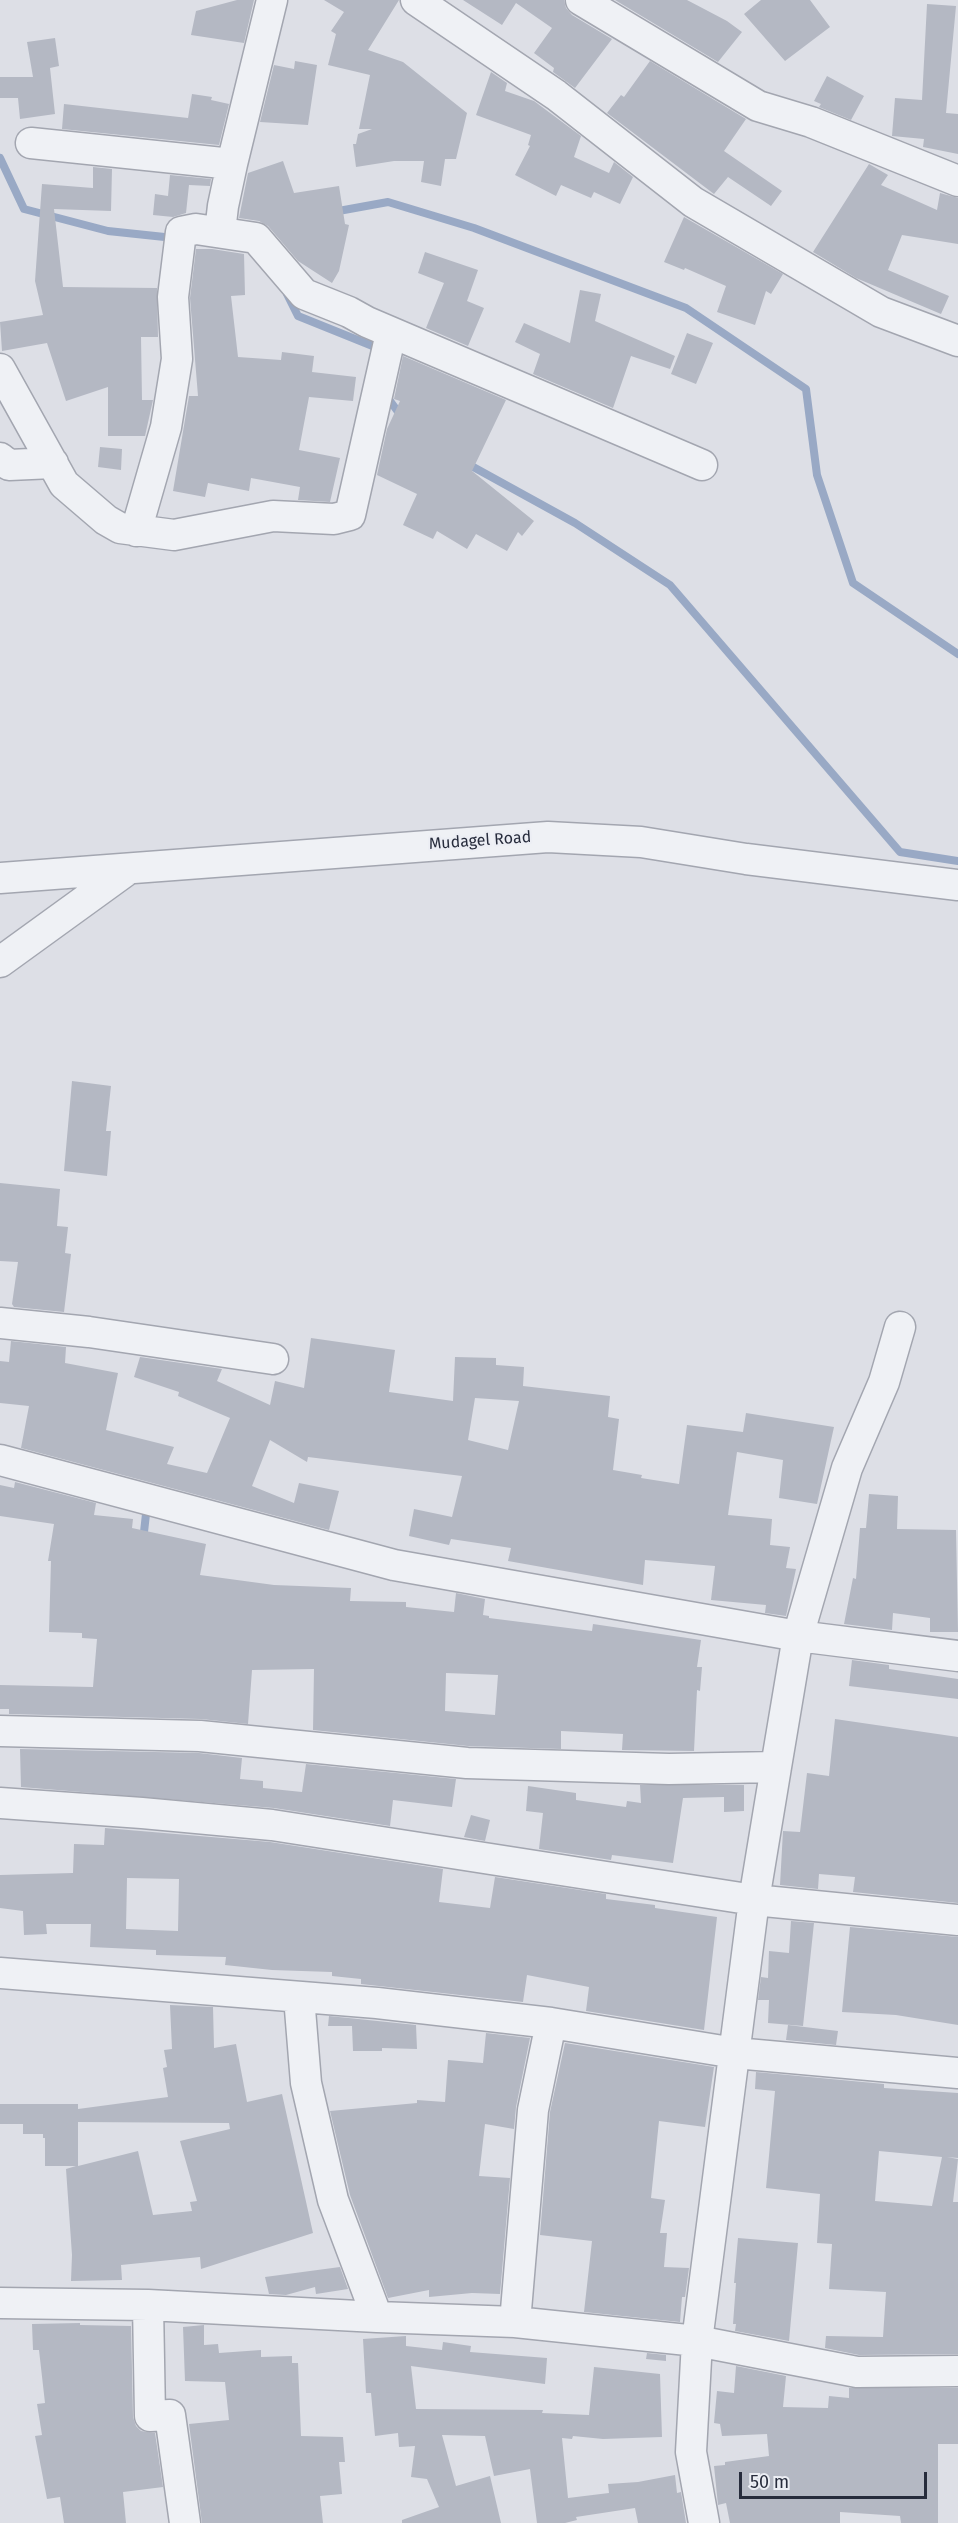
<!DOCTYPE html>
<style>
body{margin:0}
#map{position:relative;width:958px;height:2523px;overflow:hidden;background:#dddfe6;font-family:"Fira Sans",sans-serif}
canvas{display:block}
.scale{position:absolute;left:739px;top:2472px;width:188px;height:27px;box-sizing:border-box;border:3px solid #272c3c;border-top:0;padding-left:8px;font-size:18px;line-height:21px;white-space:nowrap;color:#272c3c;-webkit-text-stroke:4px #eceef4;paint-order:stroke}
</style>
<div id="map">
<canvas width="958" height="2523"></canvas>
<div class="scale">50 m</div>
</div>
<script>
const ctx = document.querySelector('canvas').getContext('2d');
ctx.lineJoin = 'round';
function stroke(path, color, width, dash) {
  ctx.strokeStyle = color;
  ctx.lineWidth = width;
  ctx.lineCap = dash ? 'butt' : 'round';
  ctx.setLineDash(dash || []);
  ctx.stroke(path);
}
function fillPath(path, color) {
  ctx.fillStyle = color;
  ctx.fill(path, 'evenodd');
}
function write(font, color, halo, rows, align = 'center') {
  ctx.font = font + ' "Fira Sans",sans-serif';
  ctx.lineWidth = 4.5;
  ctx.setLineDash([]);
  ctx.textBaseline = 'middle';
  ctx.strokeStyle = halo;
  ctx.fillStyle = color;
  for (const [text, x, y, turn = 0] of rows) {
    ctx.save();
    ctx.translate(x, y);
    ctx.rotate((+turn || 0) * Math.PI / 180);
    ctx.textAlign = isNaN(turn) ? turn : align;
    if (halo) ctx.strokeText(text, 0, 0);
    ctx.fillText(text, 0, 0);
    ctx.restore();
  }
}
stroke(new Path2D(`
 M0 158 24 209 108 231 174 238
 M333 212 388 202 474 228 686 308 806 389 817 475 853 583 958 654
 M287 294 298 316 375 347 374 354
 M385 394 401 416
 M466 463 575 523 670 585 900 852 958 861
 M143 1541 147 1505`), '#99a9c5', 8);
fillPath(new Path2D(`
 M237 0H254L244 43 191 35 196 11Z
 M324 0H399L368 50 403 62 467 113 456 159H445L441 186 421 182 424 161H394L356 167 353 144H356L358 134 372 129H359L370 75 328 65 336 34 331 31 344 12Z
 M463 0H564L566 8 572 15 612 39 575 88 553 72 554 68 534 53 552 28 516 3 502 25Z
 M615 0H687L727 21 742 32 718 62Z
 M761 0H810L830 27 785 61 744 14Z
 M927 4 956 6 946 113 958 114V154L923 147 924 139 892 136 895 98 922 100Z
 M55 38 59 66 50 68 55 114 20 119 18 98H0V77H33L27 42Z
 M295 61 317 65 308 125 260 122 274 65 294 69Z
 M650 61 746 119 724 151 782 191 771 206 728 177 714 194 607 113 621 95 624 97Z
 M491 72 507 83 505 91 534 101 581 136 574 157 609 173 614 162 633 177 620 204 594 192 591 198 561 185 556 196 515 175 530 146 528 145 531 135 476 115Z
 M827 76 864 96 851 120 819 107 821 104 814 101Z
 M192 94 212 97 211 100 229 104 219 145 62 129 64 104 188 118Z
 M283 161 294 193 339 186 345 224 349 225 339 271 332 283 298 261 268 226 259 221 239 218 248 173Z
 M869 164 888 175 881 185 937 210 940 193 958 198V244L902 235 888 270 949 296 941 314 856 278 813 252Z
 M93 167 112 169 111 211 54 209 63 287 157 288 158 337H141L142 400H153L145 436H108V387L66 401 47 343 2 351 0 322 43 315 35 281 42 184 93 188Z
 M170 175 211 179 210 186 189 185 186 213 173 217 153 215 155 194 168 196Z
 M684 217 783 274 771 294 766 291 755 325 717 312 726 286 685 268 684 270 664 262Z
 M196 249H212L244 254 245 295 231 296 238 357 281 360 282 352 314 356 312 372 356 377 353 401 309 397 299 450 340 458 330 502 298 500 300 487 251 478 249 491 208 483 205 497 173 491 189 396H198L190 298Z
 M425 252 478 270 467 301 484 308 468 346 426 328 444 283 418 273Z
 M580 290 601 294 595 321 675 356 670 369 631 356 613 408 533 374 540 354 515 342 524 323 570 343Z
 M687 333 713 343 696 384 671 374Z
 M403 356 506 400 472 471 534 521 522 536 518 532 507 551 476 534 467 549 437 531 433 539 403 525 417 494 377 475 387 429 400 401 394 399Z
 M100 447 122 449 121 470 98 467Z
 M72 1081 111 1086 106 1131H111L107 1176 64 1171Z
 M0 1183 60 1189 57 1226 68 1227 65 1253 71 1254 64 1312 14 1307 12 1304 18 1262 0 1261Z
 M311 1338 395 1350 389 1392 453 1401 455 1357 496 1358V1365L524 1367 523 1386 610 1396 608 1417 619 1419 613 1470 642 1475 641 1478 679 1484 687 1425 743 1432 746 1413 834 1427 817 1504 779 1498 783 1460 737 1452 728 1515 772 1519 770 1545 790 1547 786 1568 796 1569 786 1616 765 1613 766 1605 711 1600 715 1566 645 1560 643 1585 508 1561 511 1548 451 1539 449 1545 409 1536 414 1509 452 1517 462 1476 308 1457 307 1462 270 1440 252 1486 294 1503 299 1483 339 1491 329 1530 21 1448 29 1406 0 1403V1361L9 1362 11 1341 66 1347 65 1363 118 1373 106 1430 174 1447 167 1464 207 1473 230 1418 178 1396 179 1392 134 1377 140 1357 222 1369 217 1381 270 1405 275 1381 304 1388ZM475 1398 519 1401 508 1450 468 1440Z
 M15 1482 96 1503 94 1515 133 1519 132 1528 206 1544 200 1575 274 1585 351 1588 350 1601 406 1602V1607L454 1612 456 1593 485 1599 483 1615 489 1616V1618L592 1631 593 1624 701 1640 697 1667H702L700 1691 697 1690 694 1751 622 1750 623 1734 561 1731V1749L468 1746 313 1730 314 1669 252 1670 248 1724 201 1719 9 1714V1709H0V1685L93 1687 97 1639 82 1638V1633L49 1632 51 1561H48L54 1524 0 1516V1485L14 1488ZM446 1673 498 1675 495 1715 445 1711Z
 M869 1494 898 1496 897 1529 956 1530 958 1632H930V1618L893 1613 892 1630 844 1624 853 1578 856 1579 860 1528H866Z
 M852 1660 889 1665V1669L958 1679V1699L849 1686Z
 M835 1719 958 1737V1903L853 1892 855 1877 819 1874 818 1889 780 1885 783 1831 800 1832 807 1773 829 1776Z
 M20 1749 199 1753 242 1758 240 1779 263 1781V1788L302 1792 306 1764 456 1779 452 1807 393 1800 390 1826 274 1808 21 1787Z
 M640 1785H744V1811L724 1812V1797L683 1798 673 1863 612 1855 611 1860 539 1849 543 1813 526 1811 528 1786 576 1793V1800L626 1807 627 1801 641 1803Z
 M471 1815 490 1820 485 1841 464 1837Z
 M105 1828 270 1842 443 1869 439 1902 490 1908 495 1877 606 1894V1899L655 1905V1908L717 1917 704 2030 586 2011 589 1987 527 1975 523 2002 361 1984V1979L332 1976V1972L272 1970 225 1965 226 1957 156 1955V1950L90 1947 91 1924H46L47 1934 24 1935 23 1911 0 1908V1875L73 1873 74 1844 104 1845ZM127 1878 179 1879 178 1931 126 1929Z
 M791 1921 814 1923 803 2026 768 2023 769 2000H758L761 1977 768 1978 769 1951 789 1953Z
 M850 1927 958 1937V2025L896 2015 842 2012Z
 M170 2005 213 2007 214 2048 236 2044 247 2102 282 2094 313 2233 201 2269 200 2257 121 2265 122 2280 71 2281 72 2255 66 2169 76 2166H45V2138H43V2134H23V2124H0V2104H78V2109L168 2097 163 2068 167 2067 164 2050 172 2049ZM78 2122 229 2123 230 2129 180 2141 197 2201 190 2202 192 2211 153 2215 138 2151 78 2166Z
 M329 2016 416 2025 417 2049 382 2048V2051H353L352 2026H328Z
 M788 2025 838 2031 836 2045 786 2040Z
 M486 2033 530 2038 516 2107 514 2129 485 2124 479 2176 510 2178 500 2294 472 2293 429 2297V2290L388 2298 350 2195 330 2111 417 2103V2100L445 2102 448 2060 483 2063Z
 M565 2043 714 2067 705 2127 659 2121 651 2198 665 2200 660 2233H667L664 2267 689 2268 685 2297H682L680 2322 584 2312 592 2241 540 2235 550 2112Z
 M756 2072 884 2084V2088L958 2093V2158L947 2157 958 2159 953 2202H958V2354L859 2355 825 2348 826 2336 883 2337 886 2292 829 2289 832 2244 817 2243 820 2194 766 2188 775 2091 755 2089ZM879 2151 942 2157 932 2206 875 2201Z
 M738 2238 798 2243 789 2341 735 2331 736 2324H733L736 2283H734Z
 M340 2267 348 2289 316 2294 315 2287 286 2295 269 2294 265 2277Z
 M80 2323V2325L131 2326 133 2417 136 2426 141 2431 155 2433 163 2487 123 2492 126 2523H64L60 2497 47 2499 35 2436 42 2435 37 2404 45 2403 39 2350H33L32 2324Z
 M204 2325V2345L218 2344 219 2353 261 2350V2357L292 2356V2363H298L301 2436 343 2437 345 2462H339L342 2494 320 2496 323 2523H202L189 2424 229 2420 225 2382 185 2381 183 2327Z
 M406 2336V2346L442 2350 443 2342 471 2346 470 2352 547 2358 545 2384 411 2366 416 2409 543 2410 542 2413 589 2415 594 2367 660 2374 662 2437 603 2439 573 2436 572 2439 562 2438 568 2498 609 2493 608 2484 638 2482 675 2475 677 2493 681 2492 686 2523H638L635 2508 576 2517 577 2520 565 2523H537L530 2469 494 2476 485 2436 442 2435 456 2486 490 2476 501 2523H402V2520L439 2507 427 2479 411 2477 415 2446 399 2447 398 2433 375 2436 371 2393H366L363 2339Z
 M647 2353 666 2355V2361L646 2359Z
 M736 2366 786 2376 783 2407 828 2408 829 2396 849 2398V2388H958V2444H938V2523H901L900 2516 840 2512V2523H730L726 2503 718 2505 714 2466 725 2465V2462L769 2456 767 2434 722 2436 720 2424 714 2423 717 2391 734 2393Z`), '#b4b8c3');
const minor = new Path2D(`
 M416 0 556 95 693 202 881 312 958 341
 M581 0 758 106 811 122 958 181
 M31 143 232 164
 M220 232 223 206 232 164 272 0
 M0 369 64 484 106 520 120 528 174 535 273 516 334 519 350 515 391 333
 M0 458 9 465 53 463
 M136 531 166 427 177 359 173 297 181 232 196 229 256 238 304 294 349 312 367 322 702 465
 M0 878 548 837 641 842 746 859 958 885
 M0 962 127 870
 M0 1323 89 1332 273 1359
 M0 1460 394 1565 798 1636 958 1656
 M0 1731 200 1736 467 1763 669 1769 776 1767
 M0 1803 142 1813 272 1825 754 1900 958 1920
 M0 1973 377 2003 551 2023 735 2053 958 2073
 M299 1997 306 2083 333 2200 377 2317
 M0 2303 148 2305 377 2317 515 2322 697 2341 857 2372 958 2371
 M148 2305 150 2416 170 2415 185 2523
 M515 2322 533 2110 551 2023
 M704 2523 691 2452 697 2341 754 1900 776 1767 798 1636 847 1468 884 1382 900 1327`);
stroke(minor, '#a3a6b0', 33);
stroke(minor, '#eff1f5', 30);
write('16px', '#272c3c', '#eceef4', [
 ["Mudagel Road",480,841,-4]
]);
</script>
